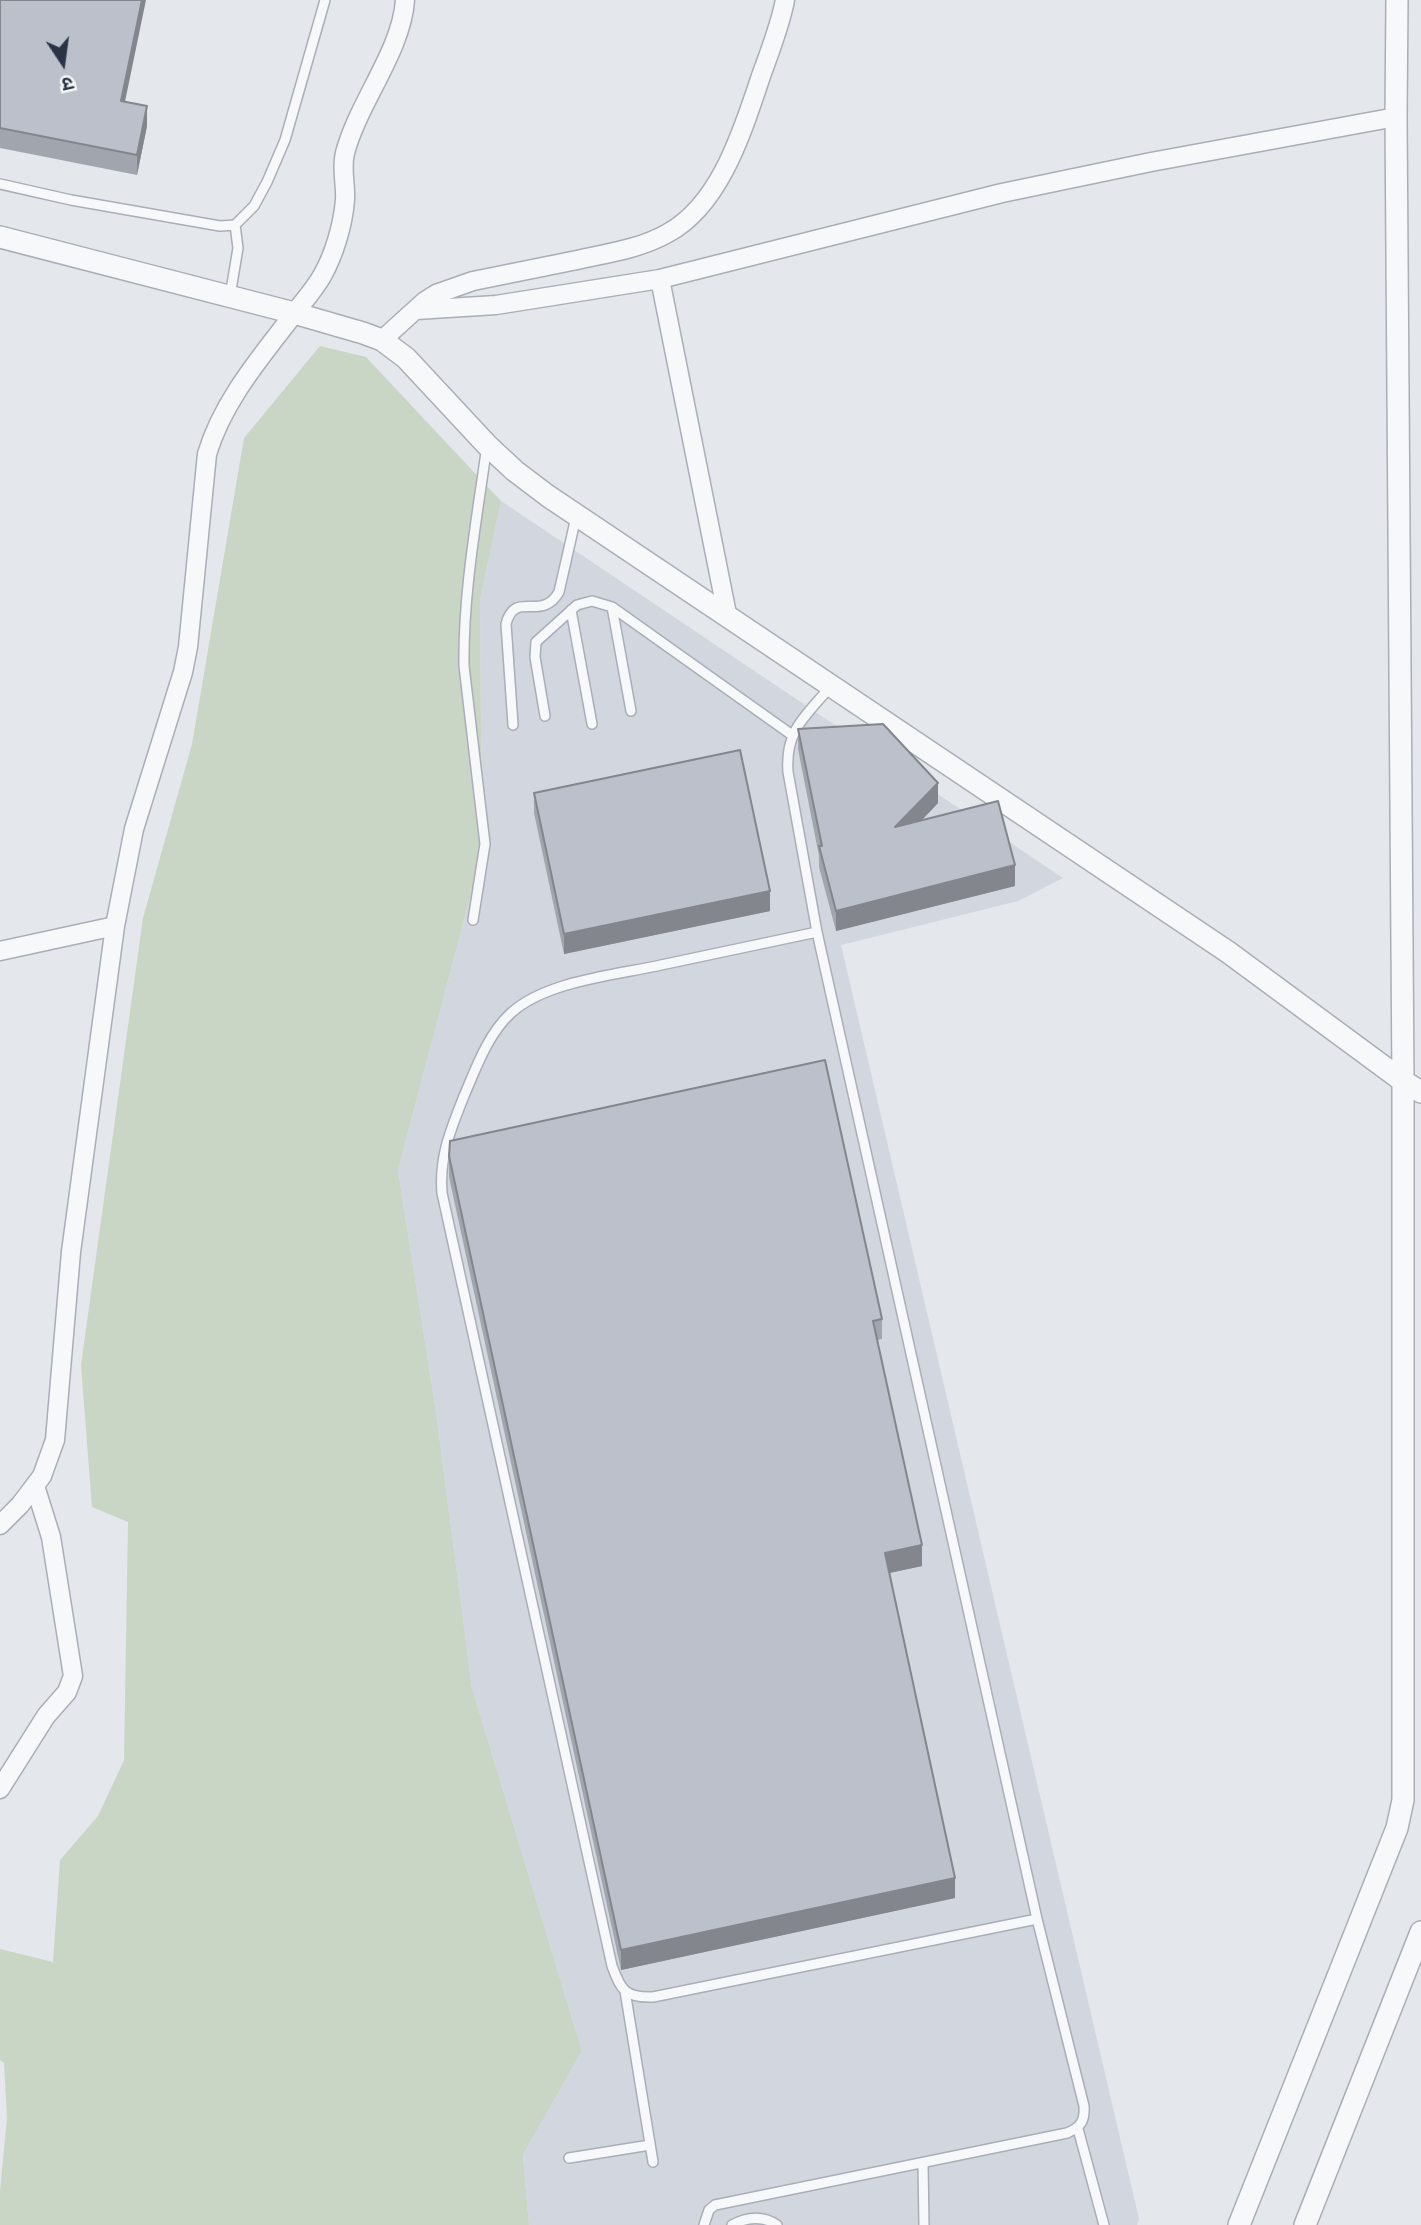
<!DOCTYPE html>
<meta charset="utf-8">
<style>
body{margin:0}
#map{position:relative;width:1421px;height:2225px;overflow:hidden;background:#e4e7ec;font-family:"Nunito Sans","Noto Sans Devanagari",sans-serif}
canvas{display:block}
.north{position:absolute;left:28px;top:28px;width:70px;height:70px;-webkit-text-stroke:5px #f4f6f9;paint-order:stroke;rotate:167deg;font-size:19px;font-weight:700;line-height:28px;text-align:center;color:#2b3445}
.north::after{content:'';display:block;margin:auto;width:24px;height:32px;background:#2b3445;clip-path:polygon(50% 0,100% 100%,50% 72%,0 100%)}
</style>
<div id="map">
<canvas width="1421" height="2225"></canvas>
<div class="north">उ</div>
</div>
<script>
const ctx = document.querySelector('canvas').getContext('2d');
ctx.lineJoin = 'round';
function fillPath(path, color) {
  ctx.fillStyle = color;
  ctx.fill(path, 'evenodd');
}
function stroke(path, color, width, dash) {
  ctx.strokeStyle = color;
  ctx.lineWidth = width;
  ctx.lineCap = dash ? 'butt' : 'round';
  ctx.setLineDash(dash || []);
  ctx.stroke(path);
}
fillPath(new Path2D(`
 M501 501 1063 878 1018 901 841 945 1139 2219 1137 2225H529L523 2155 582 2051 472 1688 435 1405 398 1170 482 852 480 600Z`), '#d2d6de');
fillPath(new Path2D(`
 M320 346 366 357 501 501 480 600 482 852 398 1170 435 1405 472 1688 582 2051 523 2155 529 2225H0V2191L7 2118 4 2063 0 2060V1949L53 1962 60 1860 98 1816 124 1760 128 1522 92 1507 81 1365 143 918 192 744 244 438Z`), '#c9d6c5');
const service = new Path2D(`
 M0 184 71 200 220 226 235 225 254 206 267 182 285 140 325 0
 M230 296 238 248 235 225
 M612 607 631 711
 M571 610 592 724
 M545 716 535 657 536 642 577 605 592 601 612 607 792 735
 M513 725 506 624C515 589 541 623 559 592L576 517
 M473 920 485 844 464 666C463 592 477 518 487 445
 M817 932C765 943 713 954 661 965 616 975 546 981 511 1013 488 1034 476 1068 464 1096 451 1129 439 1156 442 1193L612 1966C621 1990 625 1998 653 1997L1037 1919
 M625 1991 653 2162
 M1078 2129 1104 2225
 M569 2158 650 2145
 M923 2164 924 2225
 M704 2225 709 2210 715 2205 1067 2133C1081 2127 1085 2121 1084 2106L1037 1919 817 932 788 772C785 730 805 717 830 687
 M732 2225C747 2217 762 2215 777 2225`);
const minor = new Path2D(`
 M660 279 727 614
 M416 310 496 305 660 279 1002 193 1151 162 1396 117
 M382 340 425 301 436 294 473 281C507 274 542 267 577 260 608 253 640 249 668 233 721 204 743 129 761 76 770 51 780 26 785 0
 M0 951 115 926
 M0 1525 20 1505 42 1476 55 1440 71 1252 115 926 134 829 183 672 188 647 207 454C223 401 260 358 293 315 303 302 314 290 322 276 334 255 343 225 345 200 346 184 341 169 345 153 358 103 402 50 405 0
 M0 1789 46 1716 67 1692 73 1676 51 1537 35 1486`);
const tertiary = new Path2D(`
 M0 237 294 313 363 333 382 340 406 358 487 445 515 471 548 496 1228 952 1403 1081 1421 1092
 M1239 2225 1397 1828 1403 1800V1081L1396 117 1397 0
 M1305 2225 1421 1932`);
stroke(service, '#a9aeb7', 12);
stroke(minor, '#a9aeb7', 21);
stroke(tertiary, '#a9aeb7', 24);
stroke(service, '#f7f8fa', 9);
stroke(minor, '#f7f8fa', 18);
stroke(tertiary, '#f7f8fa', 21);
fillPath(new Path2D(`
 M0 0 125 102 147 126 137 175 0 148Z
 M798 729 938 803 921 821 1015 886 836 931 819 867V856L798 749Z
 M534 793 770 911 564 954 534 813Z
 M449 1156 882 1319V1339L877 1340 922 1566 889 1573 955 1898 621 1970 449 1177Z`), '#a1a5ae');
fillPath(new Path2D(`
 M142 0H146L121 121V101Z
 M147 106V126L137 175V155Z
 M938 783V803L895 848V827Z
 M1015 865V886L836 931V911Z
 M770 891V911L564 954V934Z
 M922 1545V1566L885 1574V1553Z
 M955 1878V1898L621 1970V1950Z`), '#83868d');
const building = new Path2D(`
 M0 0H142L121 101 147 106 137 155 0 128Z
 M883 724 938 783 895 827 998 801 1015 865 836 911 819 846H822L798 729Z
 M740 750 770 891 564 934 534 793Z
 M825 1060 882 1319 873 1321 922 1545 885 1553 955 1878 621 1950 449 1156 450 1141Z`);
fillPath(building, '#bbc0ca');
stroke(building, '#83868d', 2);
</script>
